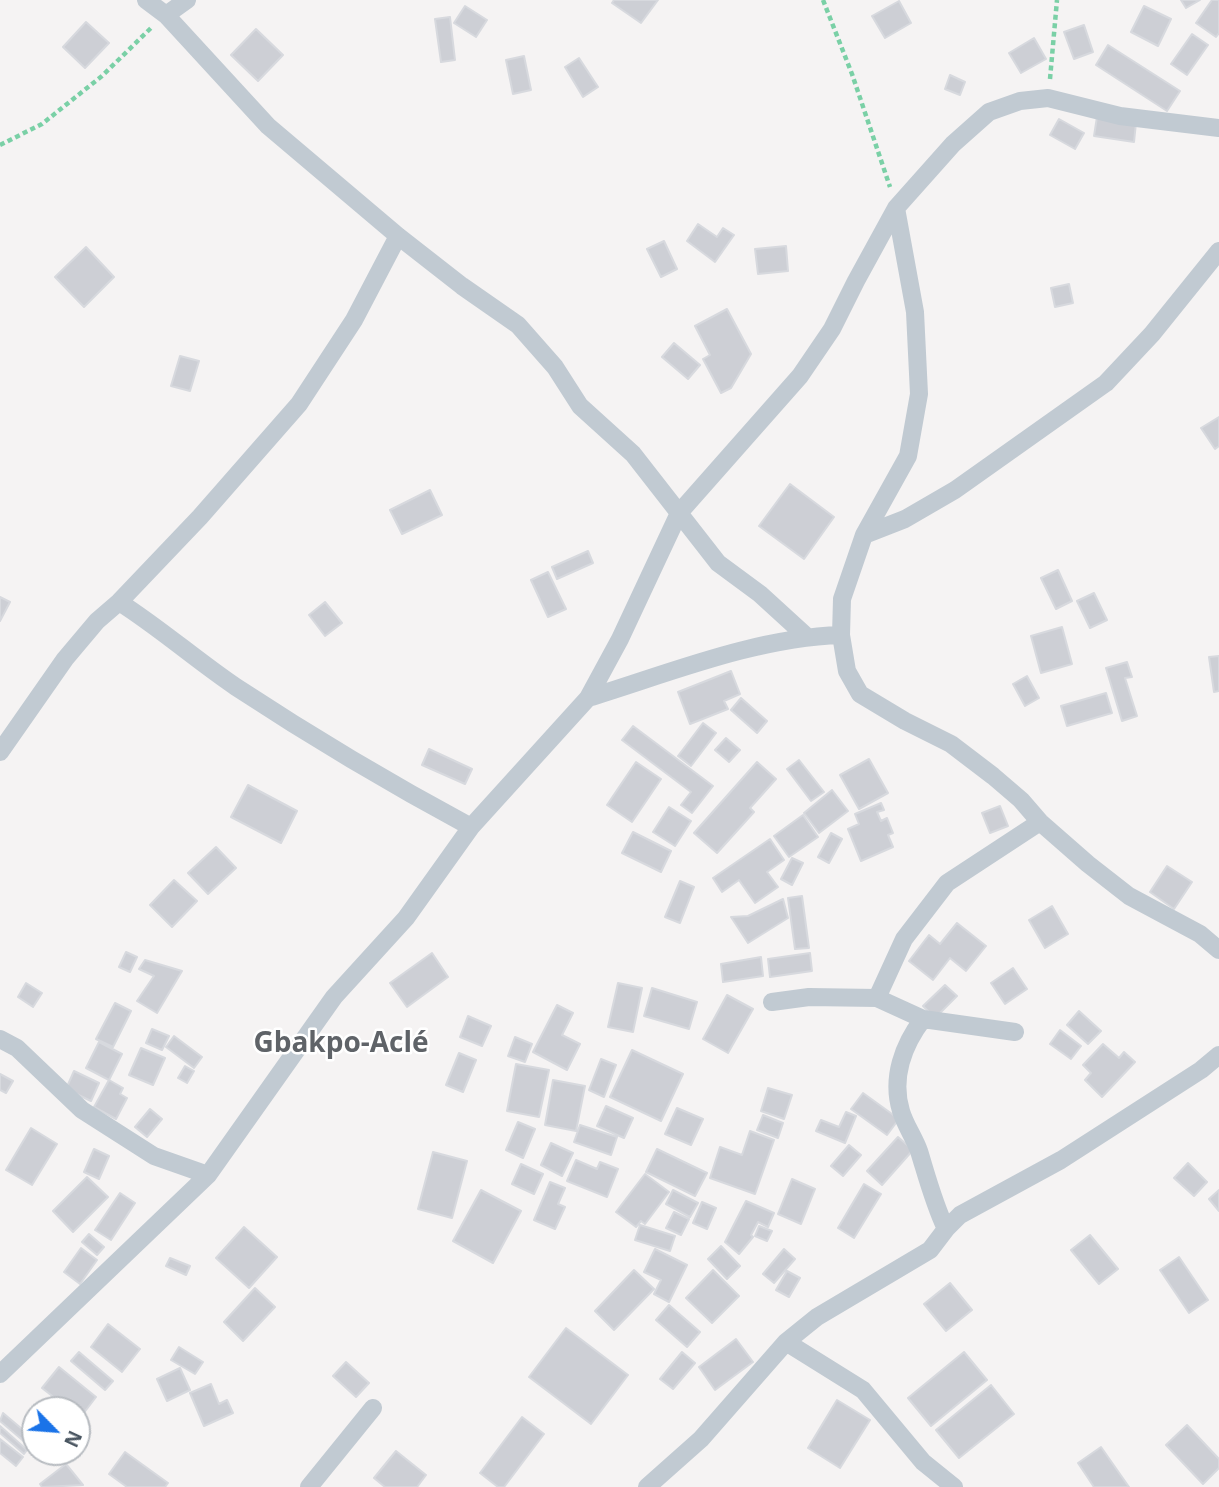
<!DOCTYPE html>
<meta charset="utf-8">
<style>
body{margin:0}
#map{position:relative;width:1219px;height:1487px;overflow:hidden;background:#f5f3f3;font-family:"Open Sans",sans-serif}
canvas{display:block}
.north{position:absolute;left:21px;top:1396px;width:70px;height:70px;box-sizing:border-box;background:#fff;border:2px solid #b7bbc0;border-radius:50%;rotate:115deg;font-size:19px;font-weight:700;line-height:28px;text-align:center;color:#4a5661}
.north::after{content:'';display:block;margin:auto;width:24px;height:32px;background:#1a73e8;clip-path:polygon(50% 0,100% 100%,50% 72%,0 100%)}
</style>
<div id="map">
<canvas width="1219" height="1487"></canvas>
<div class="north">N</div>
</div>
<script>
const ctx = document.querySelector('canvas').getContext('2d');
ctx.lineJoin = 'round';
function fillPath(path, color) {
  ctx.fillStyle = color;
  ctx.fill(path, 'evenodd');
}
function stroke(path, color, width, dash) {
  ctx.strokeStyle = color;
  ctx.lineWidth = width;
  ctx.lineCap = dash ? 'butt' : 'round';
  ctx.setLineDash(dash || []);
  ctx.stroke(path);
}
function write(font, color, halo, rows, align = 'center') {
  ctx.font = font + ' "Open Sans",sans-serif';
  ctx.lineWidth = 5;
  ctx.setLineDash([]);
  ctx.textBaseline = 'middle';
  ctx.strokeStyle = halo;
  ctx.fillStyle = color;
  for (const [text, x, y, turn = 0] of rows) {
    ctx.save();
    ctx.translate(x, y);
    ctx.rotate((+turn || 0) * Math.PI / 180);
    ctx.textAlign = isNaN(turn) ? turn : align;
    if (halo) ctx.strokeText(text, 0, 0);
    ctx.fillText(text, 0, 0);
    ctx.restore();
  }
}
const building = new Path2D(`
 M614 0H658L641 23 612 3Z
 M1181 0H1200L1186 8Z
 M1212 0H1219V33L1216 37 1196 23Z
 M899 1 911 23 885 38 872 16Z
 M465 6 487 20 476 37 454 23Z
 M1144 6 1171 19 1158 46 1131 32Z
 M450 17 455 60 441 62 435 19Z
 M86 22 109 43 85 68 63 47Z
 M1084 25 1093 52 1074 59 1064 32Z
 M256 29 283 55 258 81 231 55Z
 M1192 34 1208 45 1187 75 1171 64Z
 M1034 38 1046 59 1021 73 1009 53Z
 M1108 45 1180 91 1167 111 1096 65Z
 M524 56 531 90 513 94 506 60Z
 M579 58 598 87 583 97 565 67Z
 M950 75 965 82 960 95 945 89Z
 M1097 117 1136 123 1134 142 1094 136Z
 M1059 119 1084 133 1075 149 1050 135Z
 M698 224 717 237 723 228 734 235 715 262 687 241Z
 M664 241 677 269 661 277 647 249Z
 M786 246 788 271 758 274 755 249Z
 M86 247 114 277 84 307 55 277Z
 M1069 284 1073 303 1055 307 1051 288Z
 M727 309 751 354 731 388 721 393 703 359 710 355 695 326Z
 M674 343 700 365 688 379 662 357Z
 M180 356 199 361 190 391 171 386Z
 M1219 417V446L1215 449 1201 428Z
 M790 484 834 517 804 559 759 526Z
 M430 490 442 515 402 534 390 510Z
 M588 551 593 563 557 579 552 567Z
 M1058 570 1072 601 1056 609 1041 578Z
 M548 572 566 609 548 617 531 580Z
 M1094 593 1107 620 1090 628 1077 601Z
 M0 597 10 602 0 621Z
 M325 602 342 623 325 636 309 615Z
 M1062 627 1072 664 1041 673 1031 636Z
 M1219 656V691L1214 692 1209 657Z
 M1127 662 1132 677 1125 678 1137 716 1122 721 1106 668Z
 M731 671 740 694 724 701 728 709 690 724 678 692Z
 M1027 676 1039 698 1025 706 1013 684Z
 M1106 693 1112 713 1067 726 1061 706Z
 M741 698 767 721 757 733 731 710Z
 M703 723 716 733 691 766 678 756Z
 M633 726 713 786 692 813 681 805 691 792 622 740Z
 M726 738 740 750 729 762 715 750Z
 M429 749 472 769 465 784 422 765Z
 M869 759 888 793 859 809 840 775Z
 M799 760 824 792 811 801 787 769Z
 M636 762 661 779 632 822 607 805Z
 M757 762 776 779 750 808 754 812 717 853 694 833Z
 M248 785 297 811 281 843 231 817Z
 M832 790 848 811 819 833 804 813Z
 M881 803 884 810 877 812 881 821 887 818 893 833 888 835 893 847 861 861 848 829 859 824 855 814Z
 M1000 806 1008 826 990 833 982 813Z
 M669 807 691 821 675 846 653 832Z
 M803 815 818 837 789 857 774 836Z
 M633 832 671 851 661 872 622 853Z
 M831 833 842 839 829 863 818 857Z
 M770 839 784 860 767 872 778 887 755 903 739 880 722 892 713 878Z
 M216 847 236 868 208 894 188 873Z
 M792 858 803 863 792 885 781 879Z
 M1167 866 1192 882 1174 909 1150 892Z
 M174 880 197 901 172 927 150 905Z
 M680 881 694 887 680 923 665 917Z
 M802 896 809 948 795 949 788 898Z
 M783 899 788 918 748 943 731 917 748 916Z
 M1052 906 1068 934 1045 948 1029 920Z
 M957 923 986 946 966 971 950 958 933 980 909 961 929 935 940 944Z
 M126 952 137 957 130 972 119 967Z
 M432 953 448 977 407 1007 390 983Z
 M810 953 812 971 770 977 768 959Z
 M761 957 763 976 723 982 721 964Z
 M145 960 182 971 157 1013 137 1001 154 976 139 969Z
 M1013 968 1027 989 1005 1004 991 983Z
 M26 983 42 993 33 1007 18 997Z
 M618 983 642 988 633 1032 608 1027Z
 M945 985 957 996 935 1018 923 1006Z
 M652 988 697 1002 689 1029 644 1016Z
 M727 995 753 1009 728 1053 703 1039Z
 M115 1003 131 1011 113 1047 96 1039Z
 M557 1005 573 1013 562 1035 580 1044 567 1070 533 1052Z
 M1079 1011 1101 1031 1088 1044 1067 1025Z
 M468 1016 491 1026 482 1046 460 1037Z
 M152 1029 169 1036 162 1050 146 1043Z
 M1060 1030 1081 1046 1071 1059 1050 1044Z
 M174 1036 202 1057 194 1068 166 1047Z
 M515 1037 532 1044 525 1062 508 1056Z
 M99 1042 122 1054 109 1080 86 1068Z
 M1103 1044 1119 1058 1124 1052 1135 1062 1102 1097 1085 1080 1091 1073 1083 1065Z
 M141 1048 165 1058 153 1085 129 1075Z
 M632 1050 683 1074 661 1121 610 1097Z
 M459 1053 476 1060 463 1092 446 1085Z
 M601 1059 616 1065 604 1097 589 1090Z
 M516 1064 549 1070 539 1117 507 1111Z
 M185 1066 194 1071 187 1083 178 1078Z
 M74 1071 99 1083 91 1101 66 1089Z
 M0 1074 13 1081 6 1093 0 1090Z
 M109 1080 123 1088 120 1094 127 1098 116 1119 94 1107Z
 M553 1080 585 1086 576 1131 545 1125Z
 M768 1088 792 1095 784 1119 761 1111Z
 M863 1093 899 1119 887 1135 851 1109Z
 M606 1106 633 1118 624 1138 597 1126Z
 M677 1108 703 1119 691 1145 665 1134Z
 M150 1109 162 1119 147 1137 135 1127Z
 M846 1112 856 1116 845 1143 816 1131 821 1120 839 1127Z
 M763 1115 783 1123 778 1138 757 1130Z
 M518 1122 535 1129 523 1158 506 1150Z
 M580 1125 617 1137 611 1155 574 1142Z
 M31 1128 57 1144 32 1185 6 1170Z
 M750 1131 774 1140 755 1194 710 1178 720 1147 742 1155Z
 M898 1137 913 1150 882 1185 867 1171Z
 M551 1143 573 1153 562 1176 541 1165Z
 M849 1145 861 1155 843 1176 831 1166Z
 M94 1149 109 1156 99 1179 84 1172Z
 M657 1149 707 1173 695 1196 646 1172Z
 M433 1152 467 1161 452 1218 418 1209Z
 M576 1160 597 1169 600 1162 618 1169 607 1197 567 1181Z
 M1188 1163 1207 1182 1194 1196 1174 1178Z
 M521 1164 543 1174 534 1194 512 1184Z
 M645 1174 669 1192 645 1224 641 1221 636 1227 616 1212Z
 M87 1177 108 1197 73 1232 53 1211Z
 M792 1179 815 1189 801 1224 778 1214Z
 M550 1182 565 1188 558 1204 565 1207 555 1229 534 1220Z
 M864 1184 881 1194 854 1238 838 1228Z
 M481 1190 521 1211 493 1263 453 1241Z
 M673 1190 698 1203 690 1217 666 1204Z
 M1219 1190V1211L1209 1199Z
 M120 1193 135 1203 111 1240 95 1230Z
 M746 1201 774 1213 768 1227 758 1222 751 1235 753 1237 739 1254 725 1242Z
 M702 1202 716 1208 707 1229 693 1223Z
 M674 1212 689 1219 681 1235 666 1228Z
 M640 1225 675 1236 670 1251 635 1240Z
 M759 1226 772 1231 767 1241 755 1236Z
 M244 1227 277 1257 249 1288 216 1258Z
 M89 1234 104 1247 97 1255 82 1242Z
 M1090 1235 1118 1269 1099 1284 1071 1250Z
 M721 1246 740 1266 727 1279 708 1259Z
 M81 1248 97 1260 80 1284 64 1272Z
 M655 1249 687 1265 669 1302 654 1294 661 1280 644 1272Z
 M784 1249 795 1259 774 1283 763 1274Z
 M1179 1257 1208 1300 1189 1313 1160 1270Z
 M170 1258 190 1266 186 1275 166 1266Z
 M634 1270 654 1289 614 1330 595 1311Z
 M713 1270 739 1296 712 1323 686 1298Z
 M787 1271 800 1278 789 1297 776 1290Z
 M950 1283 972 1310 946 1331 924 1304Z
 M255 1288 275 1307 243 1341 224 1322Z
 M669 1305 700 1332 687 1347 656 1320Z
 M108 1324 140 1349 122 1372 91 1347Z
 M566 1328 628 1375 591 1424 529 1377Z
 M736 1339 753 1362 715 1390 699 1367Z
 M179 1347 203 1362 195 1374 171 1360Z
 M79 1352 113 1381 105 1390 71 1361Z
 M682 1352 695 1363 673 1389 660 1379Z
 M964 1352 987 1380 931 1426 908 1398Z
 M346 1362 369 1383 356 1397 333 1376Z
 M59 1367 96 1397 80 1418 77 1416V1410H70L42 1388Z
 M180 1368 190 1390 167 1401 157 1379Z
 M211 1384 219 1404 227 1400 233 1413 204 1426 190 1393Z
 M991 1385 1014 1414 959 1458 936 1430Z
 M837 1400 870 1420 840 1468 808 1448Z
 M3 1413 35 1440 33 1449 0 1421Z
 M522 1417 544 1434 504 1487H498L480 1473Z
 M1187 1425 1219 1459V1468L1203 1484 1166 1445Z
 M0 1426 27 1450 24 1454 0 1433Z
 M0 1439 23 1457 16 1466 0 1453Z
 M1101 1447 1129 1487H1094L1078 1463Z
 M396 1451 426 1475 417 1487H385L374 1478Z
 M125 1452 168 1483 165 1487H127L109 1474Z
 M66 1464 83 1485 42 1487 40 1484Z`);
fillPath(building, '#cdcfd5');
stroke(building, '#d7d9de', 2);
stroke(new Path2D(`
 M823 0 852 74 890 187
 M1050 79 1057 0
 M0 145 42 124 102 76 152 27`), '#7ad0a6', 4.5, [5, 3.5]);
stroke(new Path2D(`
 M146 0 166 15 268 126 398 236 462 286 518 325 555 367 580 406 633 454 718 563 760 594 806 636
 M166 15 187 0
 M896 208 915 312 919 394 908 456 864 535 842 599 841 635 847 671 860 694 905 721 951 744 993 776 1021 800 1040 822 1088 864 1129 896 1200 934 1219 950
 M864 535 905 519 955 490 1106 383 1152 334 1219 251
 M119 602C160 628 196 660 236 687 312 737 391 784 471 827
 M588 698C670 673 754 638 841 635
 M0 752 65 659 97 621 119 602 200 517 299 404 354 320 398 236
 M877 998 904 939 947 883 1040 822
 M772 1002 809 997 877 998 923 1019 1015 1032
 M923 1019C903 1045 891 1078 901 1111 905 1125 914 1137 919 1151 927 1177 934 1204 946 1229
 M0 1039 17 1048 82 1110 154 1156 208 1175
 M786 1342 863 1390 923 1462 954 1487
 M0 1374 208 1175 334 997 406 918 471 827 588 698 620 639 679 513 800 376 832 329 856 281 896 208 953 144 989 112 1020 101 1048 98 1120 116 1219 128
 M309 1487 373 1408
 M647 1487 701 1439 786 1342 817 1317 930 1250 946 1229 960 1215 1061 1160 1201 1070 1219 1055`), '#c1cad2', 18);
write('bold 28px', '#5f6368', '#fff', [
 ["Gbakpo-Aclé",341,1044]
]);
</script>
